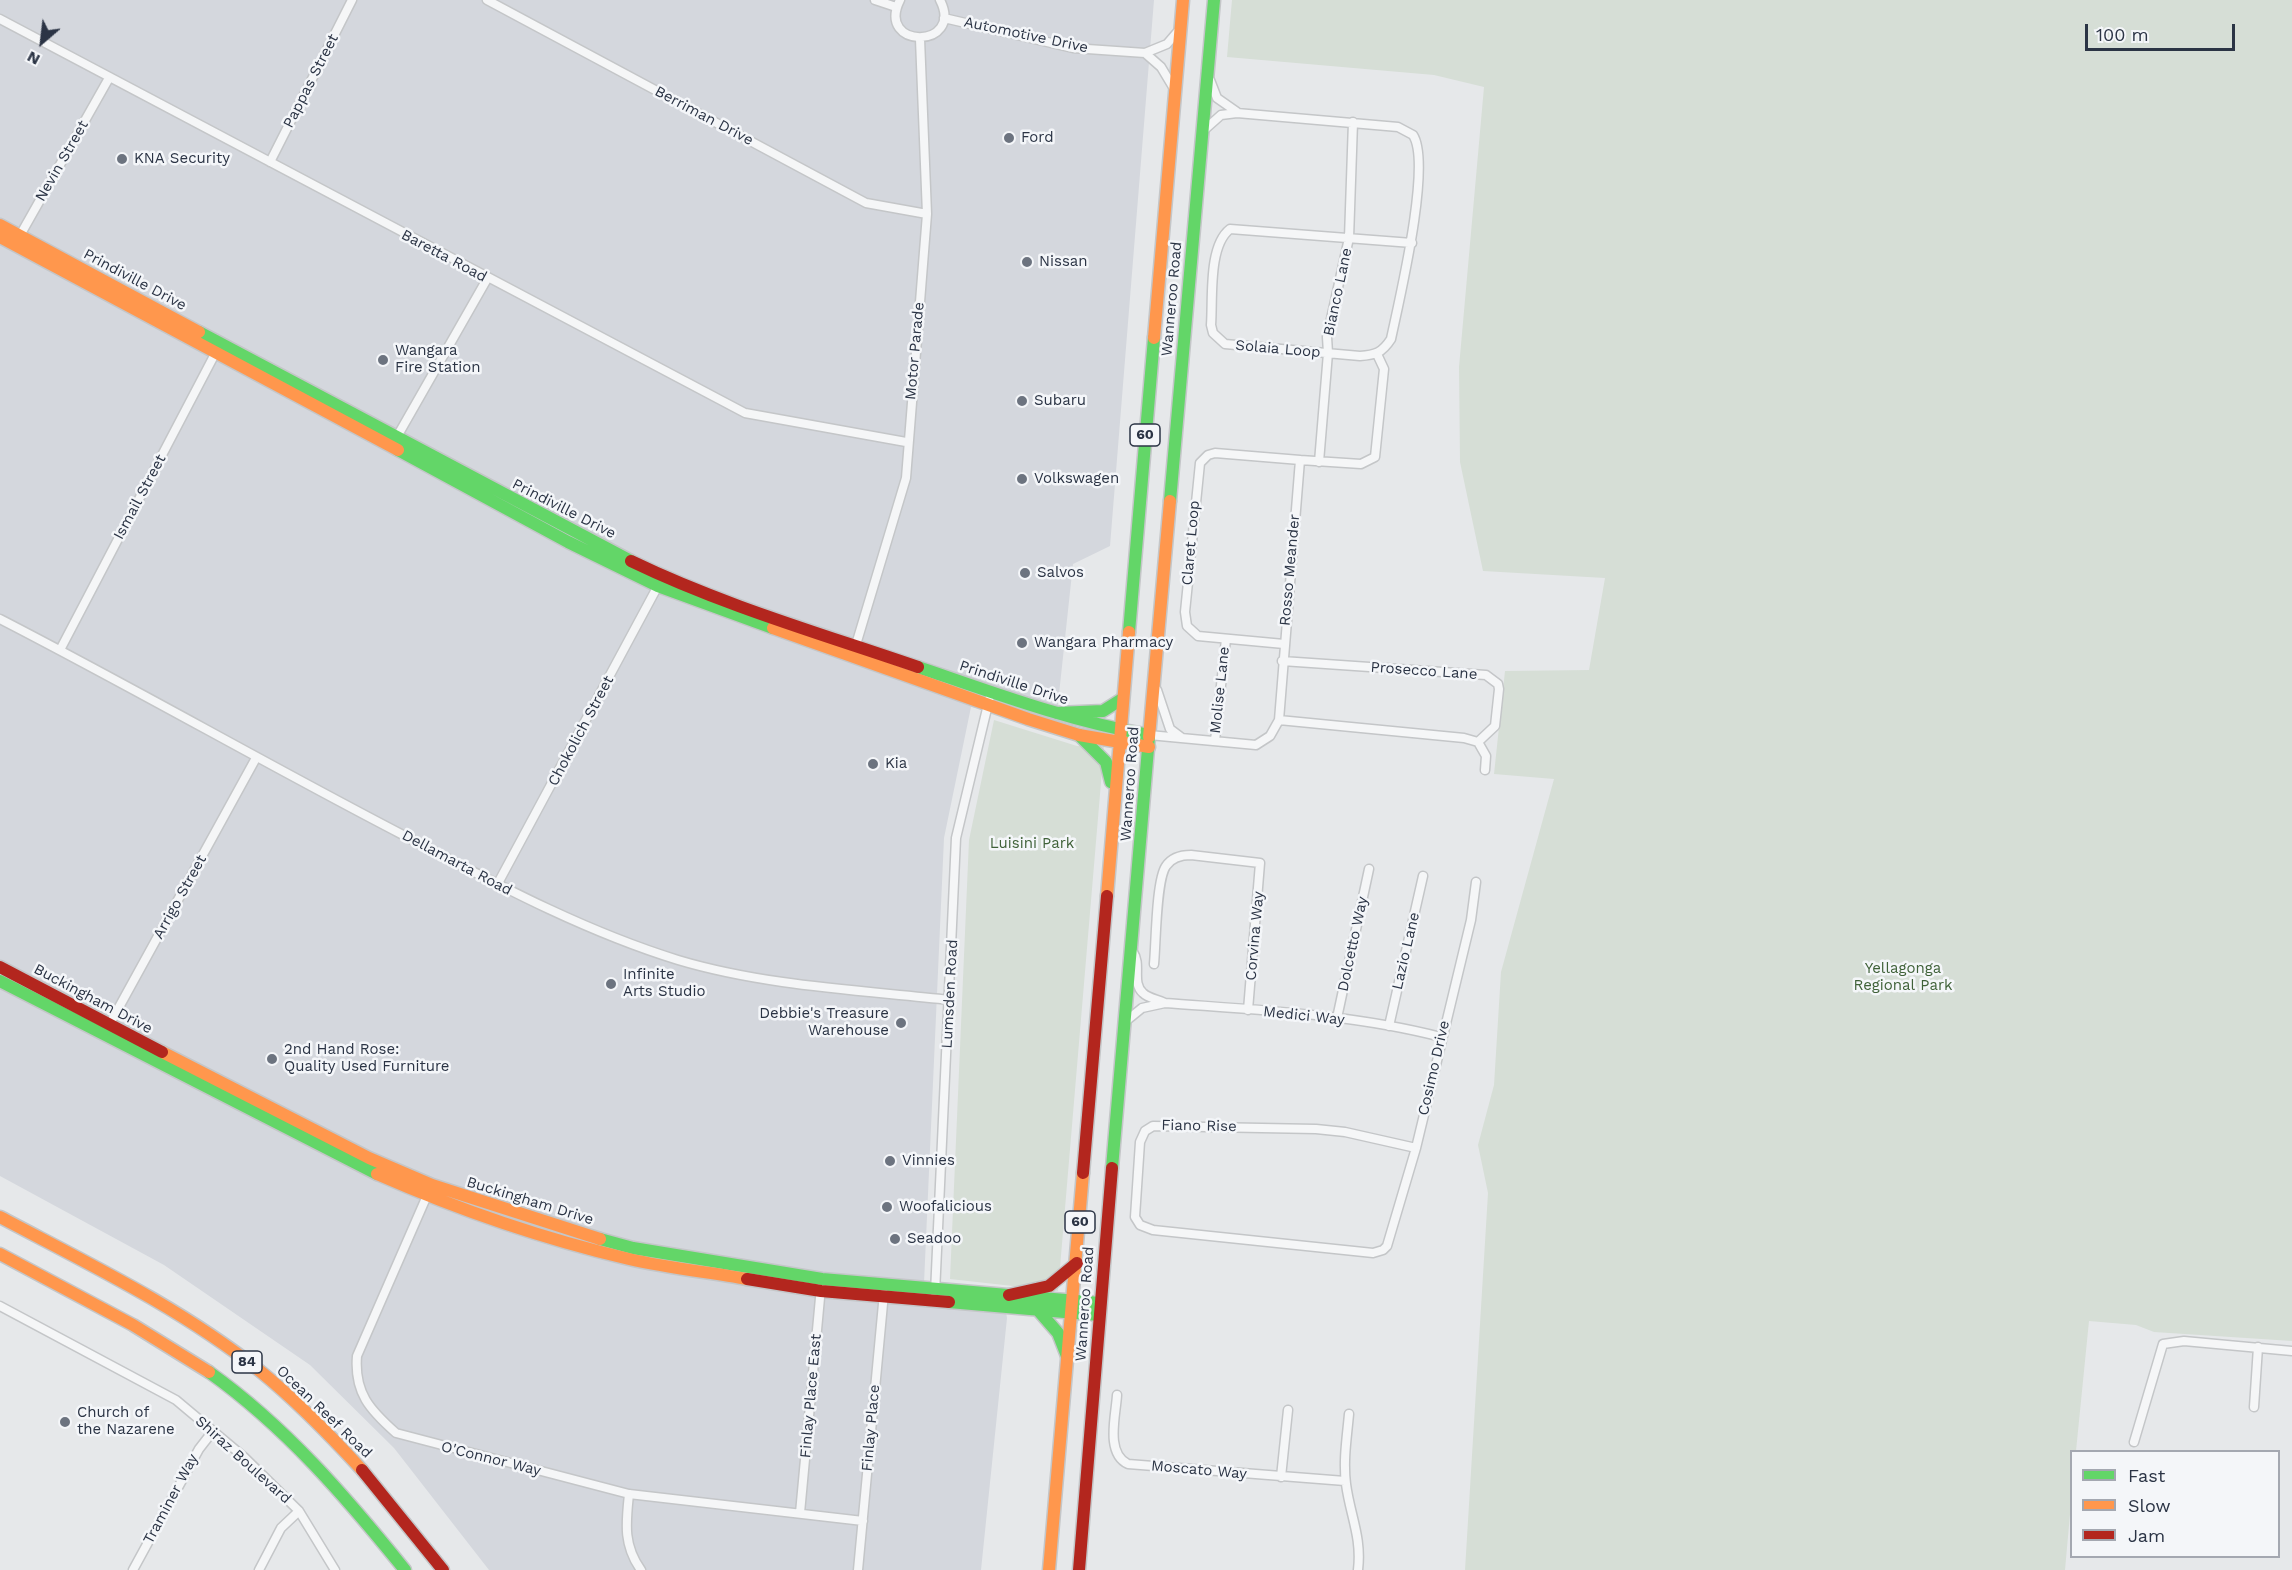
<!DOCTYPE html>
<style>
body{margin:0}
#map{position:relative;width:2292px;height:1570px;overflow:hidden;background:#e6e8ea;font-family:"Work Sans",sans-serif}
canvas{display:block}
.legend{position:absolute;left:2070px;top:1450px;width:210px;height:108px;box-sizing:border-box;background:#f4f6f9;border:2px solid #a4a8b1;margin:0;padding:8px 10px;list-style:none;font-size:18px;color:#2b3445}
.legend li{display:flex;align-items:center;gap:12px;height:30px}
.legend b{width:30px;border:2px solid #a4a8b1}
.north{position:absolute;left:12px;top:12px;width:60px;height:60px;-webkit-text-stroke:4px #f4f6f9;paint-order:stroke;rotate:208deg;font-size:16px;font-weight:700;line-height:24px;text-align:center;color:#2b3445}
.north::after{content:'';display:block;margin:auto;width:21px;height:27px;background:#2b3445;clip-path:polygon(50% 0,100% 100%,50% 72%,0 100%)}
.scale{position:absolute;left:2085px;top:24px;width:150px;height:27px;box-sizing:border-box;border:3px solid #2b3445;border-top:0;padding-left:8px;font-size:18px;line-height:21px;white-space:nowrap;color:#2b3445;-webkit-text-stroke:4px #f4f6f9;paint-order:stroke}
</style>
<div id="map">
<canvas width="2292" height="1570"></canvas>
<ul class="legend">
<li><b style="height:8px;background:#63d668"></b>Fast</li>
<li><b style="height:8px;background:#ff974d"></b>Slow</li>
<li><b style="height:8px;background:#b3261e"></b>Jam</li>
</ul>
<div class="north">N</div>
<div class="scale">100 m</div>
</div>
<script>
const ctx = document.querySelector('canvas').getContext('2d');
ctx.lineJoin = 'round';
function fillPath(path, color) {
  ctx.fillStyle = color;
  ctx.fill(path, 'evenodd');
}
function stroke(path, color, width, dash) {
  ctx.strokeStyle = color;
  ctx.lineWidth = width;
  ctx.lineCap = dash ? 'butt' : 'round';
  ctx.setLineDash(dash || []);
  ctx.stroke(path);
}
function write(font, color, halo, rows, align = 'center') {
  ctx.font = font + ' "Work Sans",sans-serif';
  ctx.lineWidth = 5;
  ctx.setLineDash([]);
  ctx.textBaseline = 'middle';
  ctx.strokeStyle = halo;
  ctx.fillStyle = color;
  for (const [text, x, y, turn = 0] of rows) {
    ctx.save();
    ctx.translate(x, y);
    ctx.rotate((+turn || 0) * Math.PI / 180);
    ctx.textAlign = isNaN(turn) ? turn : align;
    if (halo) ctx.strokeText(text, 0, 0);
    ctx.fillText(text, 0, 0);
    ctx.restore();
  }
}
fillPath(new Path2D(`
 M0 0H1154L1110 546 1073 564 1056 722 971 707 944 838 924 1283 1003 1293 1007 1318 981 1570H489L394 1448 310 1365 164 1265 0 1176Z`), '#d4d7dd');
fillPath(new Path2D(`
 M1232 0H2292V1341L2154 1332 2136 1325 2089 1321 2076 1451 2072 1452 2071 1503 2065 1570H1465L1488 1193 1478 1145 1494 1085 1501 972 1554 779 1494 774 1505 671 1589 670 1605 578 1483 571 1460 462 1459 367 1484 87 1434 75 1227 57Z
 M994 720 1077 746 1104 747 1058 1291 950 1279 969 840Z`), '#d6ded6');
const street = new Path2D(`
 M487 0 866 203 927 214
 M875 0 896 7
 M900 0C875 50 965 49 940 0
 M944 18 1073 48 1145 53 1167 44 1179 30
 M0 19 745 413 906 442
 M1145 53 1161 67 1173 87
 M1210 80 1217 98 1237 112
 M1203 131 1221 115 1237 113 1398 127 1413 135C1432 164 1399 301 1391 339 1382 353 1375 355 1360 356L1225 344 1213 333 1211 325C1213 298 1208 246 1230 229L1412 243
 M270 162 352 0
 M18 239 109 78
 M394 442 487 279
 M1319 462 1328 353 1327 337 1349 238 1353 122
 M0 619C136 689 268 765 403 835 493 882 581 930 678 960 765 986 860 990 950 1000
 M1284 644 1198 636 1187 626 1185 612 1200 463 1208 455 1215 453 1300 460
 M855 648 906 478 927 214 920 39
 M60 650 217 350
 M1282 661 1486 675 1498 684 1499 689 1495 726 1478 742
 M1157 690 1170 729 1182 738
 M1279 720 1464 738 1478 742 1486 756 1485 770
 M1149 735 1256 745 1270 736 1279 720 1300 460 1361 464 1375 457 1384 369 1377 354
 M1215 741 1226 639
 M497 885 660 582
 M1133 952C1142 965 1131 982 1143 993 1149 999 1158 999 1165 1003
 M1154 964C1156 944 1156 880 1166 866 1172 857 1181 855 1191 855L1260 863 1248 1010
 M1337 1018 1369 869
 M1126 1021 1142 1008 1165 1003C1257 1010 1352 1014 1441 1037
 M1389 1026 1423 876
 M107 1029 256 758
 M1416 1148 1345 1132 1316 1129 1153 1126 1145 1131 1140 1142 1135 1217 1140 1225 1153 1230 1373 1253 1383 1250 1387 1246 1416 1148 1471 920 1476 882
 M429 1191 357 1356C354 1393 370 1410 396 1433L629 1494 863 1521
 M935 1293 956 838 991 692
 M0 1306 176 1400 244 1457 299 1511 335 1570
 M1117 1395C1116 1415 1105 1453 1128 1464L1345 1481
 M2254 1407 2258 1347
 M1349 1414C1347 1437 1343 1460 1346 1484 1350 1515 1362 1537 1358 1570
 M2134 1442 2163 1344 2184 1341 2292 1351
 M1281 1477 1288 1410
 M629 1494C626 1523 623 1545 641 1570
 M800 1513 821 1287
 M133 1570 199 1449 213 1431
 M259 1570 281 1528 299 1511
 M858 1570 884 1293`);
const fast = new Path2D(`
 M199 332 631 561
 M398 450 568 542 658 586 773 628
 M1170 501 1214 0
 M1129 632 1154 338
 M918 667C994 693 1069 721 1149 735
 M1057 713 1103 711 1122 699
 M1079 735 1106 762 1111 782
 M0 981 377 1174
 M1112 1168 1149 737
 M600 1239 633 1248 822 1279 1100 1303
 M949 1302 1099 1315
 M1038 1310 1058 1333 1067 1356
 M209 1372C286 1427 346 1497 405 1570`);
const slow = new Path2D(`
 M0 225 199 332
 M0 237 398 450
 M1154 338 1183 0
 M773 628 1028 719 1079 735 1149 747
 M1149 737 1170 501
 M1107 896 1129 632
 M162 1052 369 1158 432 1185 600 1239
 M377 1174C457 1209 544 1239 629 1259 668 1268 708 1272 747 1279
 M0 1217C89 1264 181 1308 260 1371 297 1401 330 1435 362 1470
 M0 1254 133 1325 209 1372
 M1049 1570 1083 1173`);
const jam = new Path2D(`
 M631 561C722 605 822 634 918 667
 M0 967 162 1052
 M1083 1173 1107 896
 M747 1279 821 1291 949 1302
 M1009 1295 1049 1286 1077 1263
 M362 1470 443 1570
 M1079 1570 1112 1168`);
stroke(street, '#c4c6c8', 11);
stroke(fast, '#c4c6c8', 15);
stroke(slow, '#c4c6c8', 15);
stroke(jam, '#c4c6c8', 15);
stroke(street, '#f5f6f7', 8);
stroke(fast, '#63d668', 12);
stroke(slow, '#ff974d', 12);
stroke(jam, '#b3261e', 12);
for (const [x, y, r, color] of [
 [1009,138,6,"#6c737f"],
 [122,159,6,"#6c737f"],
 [1027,262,6,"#6c737f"],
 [383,360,6,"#6c737f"],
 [1022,401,6,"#6c737f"],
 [1022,479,6,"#6c737f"],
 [1025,573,6,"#6c737f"],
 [1022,643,6,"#6c737f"],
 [873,764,6,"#6c737f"],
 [611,984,6,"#6c737f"],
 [901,1023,6,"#6c737f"],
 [272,1059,6,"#6c737f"],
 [890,1161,6,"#6c737f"],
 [887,1207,6,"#6c737f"],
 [895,1239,6,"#6c737f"],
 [65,1422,6,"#6c737f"]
]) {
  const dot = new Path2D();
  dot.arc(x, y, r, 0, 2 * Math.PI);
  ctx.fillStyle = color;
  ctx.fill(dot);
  stroke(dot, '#f4f6f9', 2);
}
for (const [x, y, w] of [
 [1145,435,30],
 [1080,1222,30],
 [247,1362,30]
]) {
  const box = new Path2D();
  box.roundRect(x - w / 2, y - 11, w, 22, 4.5);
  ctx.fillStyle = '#f4f6f9';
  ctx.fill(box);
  stroke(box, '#2b3445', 1.5);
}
write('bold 14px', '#2b3445', null, [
 ["60",1145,435],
 ["60",1080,1222],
 ["84",247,1362]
]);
write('15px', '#2b3445', '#f4f6f9', [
 ["Automotive Drive",1026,35,12],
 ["Pappas Street",311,81,-63],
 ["Berriman Drive",704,116,28],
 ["Nevin Street",62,161,-60],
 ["Baretta Road",444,256,28],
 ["Prindiville Drive",135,280,28],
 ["Bianco Lane",1338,292,-78],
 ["Wanneroo Road",1172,299,-85],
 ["Solaia Loop",1278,349,5],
 ["Motor Parade",915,351,-85],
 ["Ismail Street",140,497,-62],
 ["Prindiville Drive",564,509,27],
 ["Claret Loop",1191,543,-85],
 ["Rosso Meander",1290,570,-85],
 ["Prosecco Lane",1424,671,4],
 ["Prindiville Drive",1014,683,18],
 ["Molise Lane",1220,690,-84],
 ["Chokolich Street",581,731,-62],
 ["Wanneroo Road",1130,784,-86],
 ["Dellamarta Road",457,863,28],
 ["Arrigo Street",180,897,-61],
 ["Corvina Way",1255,936,-85],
 ["Dolcetto Way",1353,944,-78],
 ["Lazio Lane",1406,951,-77],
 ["Lumsden Road",950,994,-87],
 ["Buckingham Drive",93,999,28],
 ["Medici Way",1304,1016,6],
 ["Cosimo Drive",1434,1068,-77],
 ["Fiano Rise",1199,1126,1],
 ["Buckingham Drive",530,1201,17],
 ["Wanneroo Road",1085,1304,-86],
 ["Finlay Place East",811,1396,-85],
 ["Ocean Reef Road",324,1412,44],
 ["Finlay Place",871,1428,-85],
 ["O'Connor Way",491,1459,14],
 ["Shiraz Boulevard",243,1460,42],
 ["Moscato Way",1199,1470,5],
 ["Traminer Way",171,1499,-62]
]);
write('15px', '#2b3445', '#f4f6f9', [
 ["Ford",1021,138],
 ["KNA Security",134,159],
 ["Nissan",1039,262],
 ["Wangara",395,351],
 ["Fire Station",395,368],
 ["Subaru",1034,401],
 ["Volkswagen",1034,479],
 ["Salvos",1037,573],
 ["Wangara Pharmacy",1034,643],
 ["Kia",885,764],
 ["Infinite",623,975],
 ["Arts Studio",623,992],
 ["Debbie's Treasure",889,1014,"right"],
 ["Warehouse",889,1031,"right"],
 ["2nd Hand Rose:",284,1050],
 ["Quality Used Furniture",284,1067],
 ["Vinnies",902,1161],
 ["Woofalicious",899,1207],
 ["Seadoo",907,1239],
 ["Church of",77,1413],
 ["the Nazarene",77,1430]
], 'left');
write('15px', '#3f6138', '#f4f6f9', [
 ["Luisini Park",1032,844],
 ["Yellagonga",1903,969],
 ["Regional Park",1903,986]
]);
</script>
